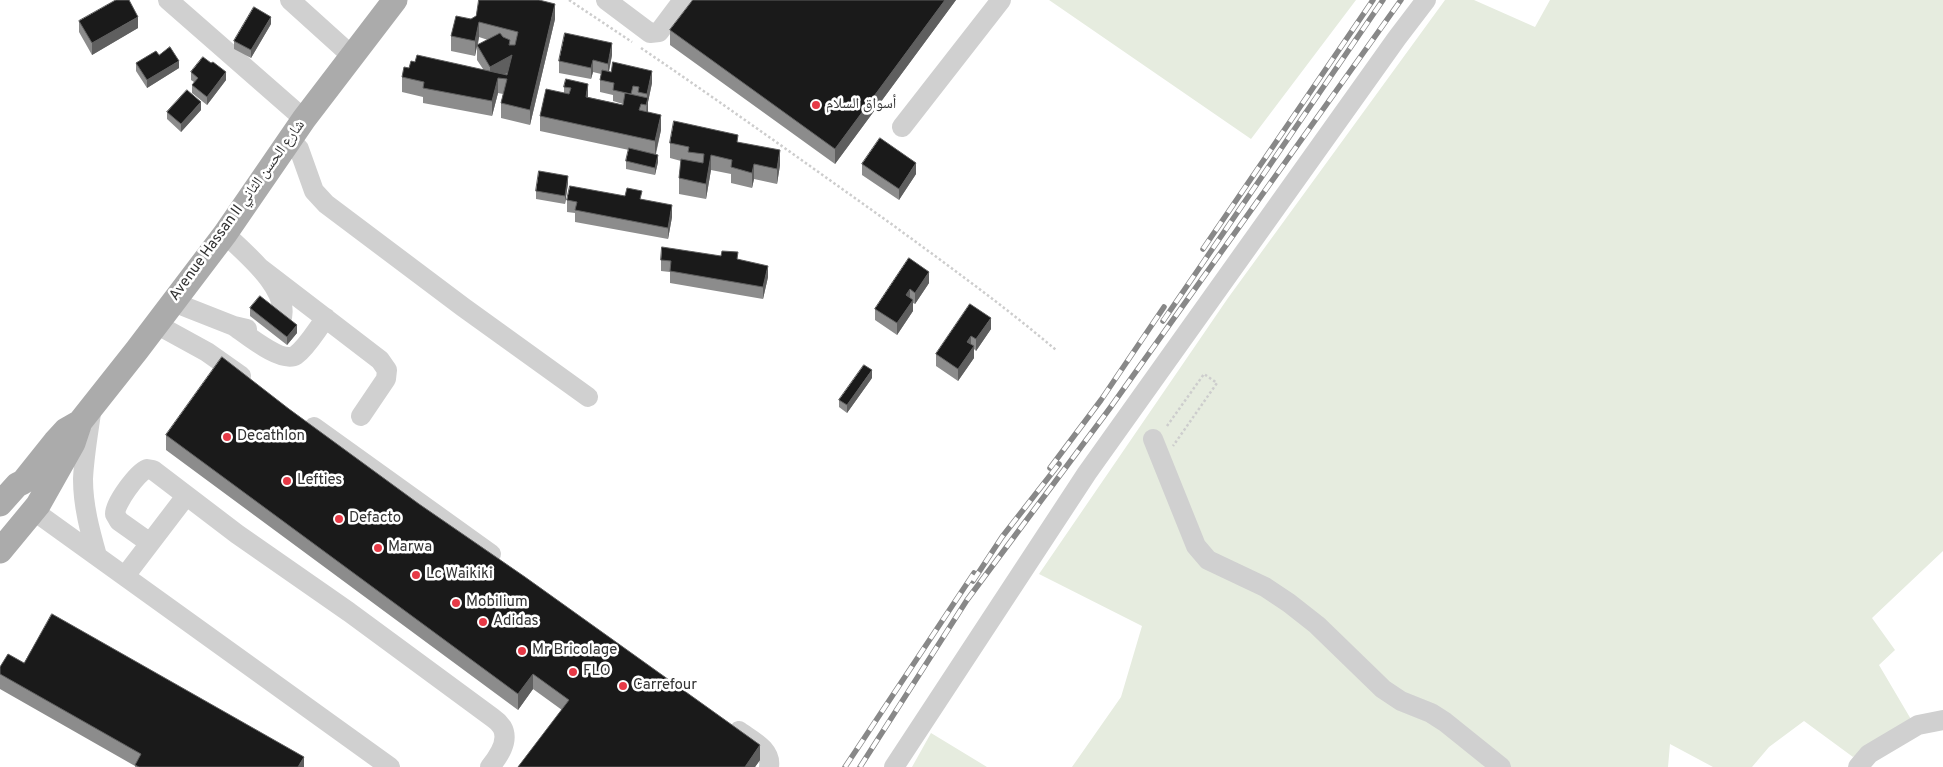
<!DOCTYPE html>
<meta charset="utf-8">
<style>
body{margin:0}
canvas{display:block;background:#fff}
</style>
<canvas width="1943" height="767"></canvas>
<script>
const ctx = document.querySelector('canvas').getContext('2d');
ctx.lineJoin = 'round';
function fillPath(path, color) {
  ctx.fillStyle = color;
  ctx.fill(path, 'evenodd');
}
function stroke(path, color, width, dash) {
  ctx.strokeStyle = color;
  ctx.lineWidth = width;
  ctx.lineCap = dash ? 'butt' : 'round';
  ctx.setLineDash(dash || []);
  ctx.stroke(path);
}
function write(font, color, halo, rows, align = 'center') {
  ctx.font = font + ' Overpass,"Noto Naskh Arabic",sans-serif';
  ctx.lineWidth = 5;
  ctx.setLineDash([]);
  ctx.textBaseline = 'middle';
  ctx.strokeStyle = halo;
  ctx.fillStyle = color;
  for (const [text, x, y, turn = 0] of rows) {
    ctx.save();
    ctx.translate(x, y);
    ctx.rotate((+turn || 0) * Math.PI / 180);
    ctx.textAlign = isNaN(turn) ? turn : align;
    if (halo) ctx.strokeText(text, 0, 0);
    ctx.fillText(text, 0, 0);
    ctx.restore();
  }
}
fillPath(new Path2D(`
 M1049 0H1356L1251 139Z
 M1445 0H1474L1535 27 1550 0H1943V551L1872 618 1895 650 1879 665 1912 721 1853 757 1804 721 1769 747 1752 767H1713L1670 744 1668 767H1072L1121 697 1142 626 1039 574 1228 298Z
 M931 733 987 767H912Z`), '#e6ecdf');
stroke(new Path2D(`
 M569 0 632 42
 M641 48C725 105 807 164 890 223 946 264 1003 305 1056 350
 M1167 426 1204 374 1217 383 1173 446`), '#cdcdcd', 2.5, [2.5, 2.5]);
stroke(new Path2D(`
 M168 0 304 119
 M290 0 352 56
 M606 0 650 33 659 32 683 0
 M902 127 1001 0
 M290 139 299 149 314 191 326 204 463 307 588 397
 M225 234C245 253 292 291 281 321
 M260 268 380 360 387 370 386 379 361 416
 M173 302 234 326 247 329
 M156 324 207 352 241 376
 M234 326C247 335 282 364 296 355 308 346 317 329 326 318
 M91 413C88 434 84 457 83 479 83 506 90 531 97 556
 M314 427 491 554
 M1153 439 1196 546 1208 560 1265 587 1289 603 1317 625 1383 689 1401 701 1431 713 1445 722 1501 767
 M34 511 390 767
 M150 543 119 521 115 514C115 503 137 473 147 469L153 470 237 534 349 612 493 718C496 720 500 724 502 727 510 741 498 757 490 767
 M125 576 186 496
 M739 731C751 740 772 749 769 767
 M894 767 1087 473 1397 38 1426 0
 M1858 767 1869 754 1918 725 1943 720`), '#d0d0d0', 20);
stroke(new Path2D(`
 M0 504 17 485 23 482 55 442 66 430 80 422 137 350 225 234 304 119 395 0
 M0 551 38 505 73 443 79 425`), '#ababab', 25);
const rail = new Path2D(`
 M1203 249 1373 0
 M1163 321 1383 0
 M1050 468 1101 400 1164 307
 M973 581 1002 537 1059 464
 M845 767 974 573
 M860 767 967 600 1110 408 1401 0`);
stroke(rail, '#888', 5.5);
stroke(rail, '#fff', 4, [11]);
fillPath(new Path2D(`
 M693 0H956L835 164 670 45V30Z
 M471 19H555L530 125 501 118V103L503 94 498 93 492 116 423 103V97L402 92V77L409 68 483 69 477 60V45L475 56 451 51V36ZM479 37 488 40 478 45Z
 M79 21 138 28 92 55 79 32Z
 M271 24 251 58 234 49V41Z
 M159 55 179 68 147 88 136 71V63Z
 M612 55 609 72 652 83 648 102V112L661 130 656 154 658 162 655 175 626 169V161L629 150 540 131V116L564 93V87L566 79 588 97 623 105V104L613 101V95L600 92V80L601 74 593 72 591 79 559 73V61Z
 M191 72 226 80 207 105 192 93V85L194 82 191 80Z
 M201 110 181 132 167 119V112Z
 M738 142 780 165 777 184 754 179 752 188 731 183V174L711 170 706 199 679 194V178L681 161 670 158V143Z
 M862 164 916 174 899 200 862 175Z
 M568 183 565 204 536 199V191Z
 M642 199 672 217 668 239 575 222V213L567 212V200Z
 M909 258 929 283 915 304 913 303V311L897 335 875 320V309Z
 M661 260H738L768 277 763 299 670 283V272L661 271Z
 M970 304 991 329 976 351 974 349V358L958 381 936 366V354Z
 M250 308 297 333 287 345 250 316Z
 M872 378 847 413 839 407V400Z
 M289 409 760 760 755 767H518L562 710 533 689 518 710 166 450V435Z
 M24 663 304 767H135V766L0 689V667Z`), '#8c8c8c');
fillPath(new Path2D(`
 M945 0H956L835 164V149Z
 M555 4V19L530 125V110Z
 M138 17V28L92 55V43Z
 M271 17V24L251 58V50Z
 M479 22V37L475 56V41Z
 M510 40V55H512V70L498 78V93L492 116V101L490 82V67L509 45Z
 M612 43V55L608 75V64Z
 M593 60V72L591 79V68Z
 M179 61V68L147 88V80Z
 M652 71V83L648 102V113L646 120 647 94Z
 M226 72V80L207 105V97Z
 M588 84V99L586 97Z
 M201 102V110L181 132V124Z
 M661 115V130L655 156V141Z
 M780 150V165L777 184V169Z
 M658 155V162L655 175V168Z
 M711 155V170L706 199V184Z
 M916 163V174L899 200V189Z
 M754 164V179L752 188V173Z
 M568 176V183L565 204V196Z
 M672 205V217L668 239V228Z
 M768 266V277L763 299V287Z
 M929 272V283L915 304V293Z
 M910 289V301L906 295Z
 M913 300V311L897 335V323Z
 M991 318V329L976 351V339Z
 M297 325V333L287 345V337Z
 M971 336V348L967 342Z
 M974 346V358L958 381V369Z
 M872 370V378L847 413V405Z
 M533 674V689L518 710V694Z
 M760 745V760L755 767H745Z
 M304 757V767H298Z`), '#5f5f5f');
const building = new Path2D(`
 M116 0H129L138 17 92 43 79 21Z
 M479 0H539L555 4 530 110 501 103 507 79 498 78 492 101 423 88 424 82 402 77 404 67 409 68 411 61 415 62 417 55 507 75 512 55 490 67 477 45 500 33 503 37 510 40 509 45H515L518 32 479 22 475 41 451 36 456 16 471 19 476 16Z
 M693 0H945L835 149 670 30Z
 M254 7 271 17 251 50 234 41Z
 M565 33 612 43 608 64 593 60 591 68 559 61Z
 M170 47 179 61 147 80 136 63 156 51 159 55Z
 M203 57 211 63 213 62 226 72 207 97 192 85 198 78 191 72Z
 M613 62 652 71 647 94 638 92 639 87 633 86 631 94 613 90 614 83 600 80 602 70 611 72Z
 M566 79 588 84 586 97 623 105 625 93 648 98 646 105 641 104 639 110 661 115 655 141 540 116 546 89 569 94 571 88 564 87Z
 M187 90 201 102 181 124 167 112Z
 M674 121 738 135 737 142 780 150 777 169 754 164 752 173 731 167 732 160 711 155 706 184 679 178 681 159 703 163 704 154 688 152 689 147 670 143Z
 M880 138 916 163 899 189 862 164Z
 M629 148 658 155 655 168 626 161Z
 M539 171 568 176 565 196 536 191Z
 M570 186 625 196 627 188 642 191 640 199 672 205 668 228 575 210 577 202 567 200Z
 M662 247 721 256 722 251 738 252 737 259 768 266 763 287 670 271 671 261 661 260Z
 M909 258 929 272 915 293 910 289 906 295 913 300 897 323 875 309Z
 M260 296 297 325 287 337 250 308Z
 M970 304 991 318 976 339 971 336 967 342 974 346 958 369 936 354Z
 M222 357 289 409 419 504 525 577 760 745 745 767H518L569 700 533 674 518 694 166 435Z
 M864 365 872 370 847 405 839 400Z
 M52 614 304 757 298 767H139L135 765 141 754 0 674V667L8 654 24 663Z`);
fillPath(building, '#1a1a1a');
stroke(building, '#5f5f5f', 1);
for (const [x, y, r, color] of [
 [816,105,5,"#e63946"],
 [227,437,5,"#e63946"],
 [287,481,5,"#e63946"],
 [339,519,5,"#e63946"],
 [378,548,5,"#e63946"],
 [416,575,5,"#e63946"],
 [456,603,5,"#e63946"],
 [483,622,5,"#e63946"],
 [522,651,5,"#e63946"],
 [573,672,5,"#e63946"],
 [623,686,5,"#e63946"]
]) {
  const dot = new Path2D();
  dot.arc(x, y, r, 0, 2 * Math.PI);
  ctx.fillStyle = color;
  ctx.fill(dot);
  stroke(dot, '#fff', 2);
}
write('15px', '#333', '#fff', [
 ["أسواق السلام",826,105],
 ["Decathlon",237,437],
 ["Lefties",297,481],
 ["Defacto",349,519],
 ["Marwa",388,548],
 ["Lc Waikiki",426,575],
 ["Mobilium",466,603],
 ["Adidas",493,622],
 ["Mr Bricolage",532,651],
 ["FLO",583,672],
 ["Carrefour",633,686]
], 'left');
write('15px', '#333', '#fff', [
 ["Avenue Hassan II شارع الحسن الثاني",238,211,-54]
]);
</script>
